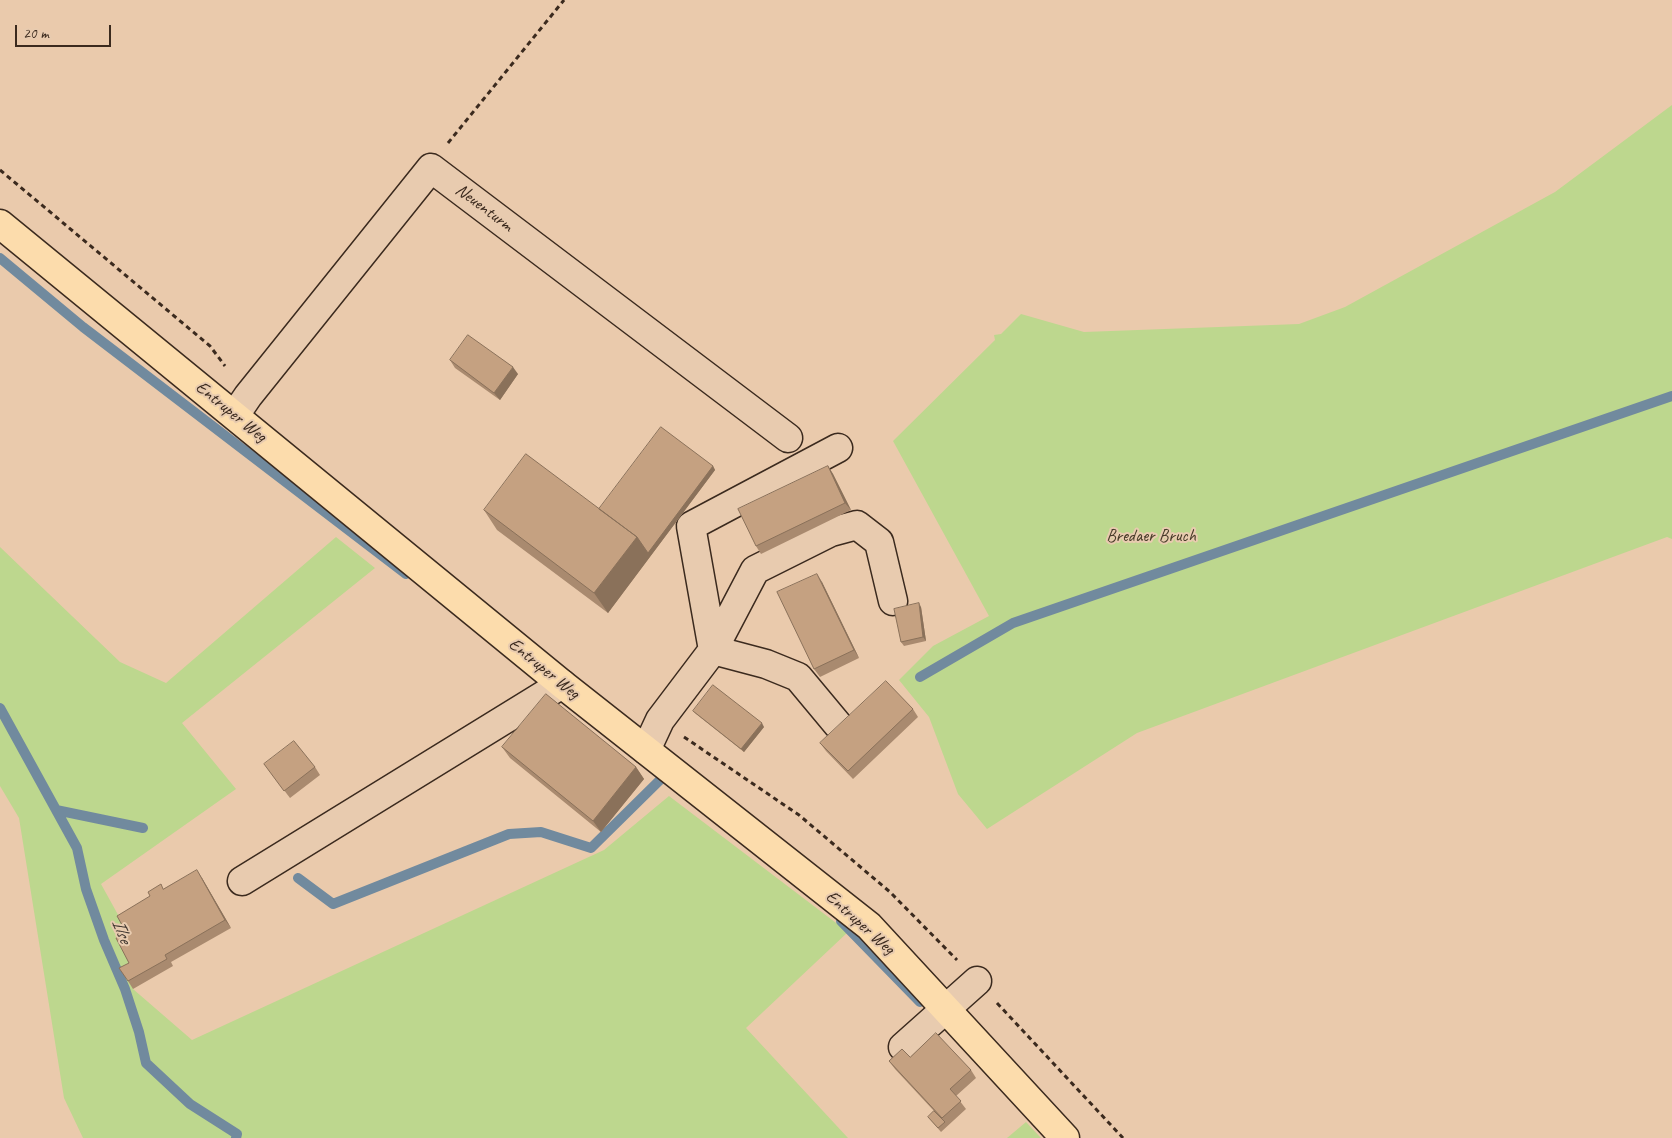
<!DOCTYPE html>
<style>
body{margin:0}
#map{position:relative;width:1672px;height:1138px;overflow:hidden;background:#eacaac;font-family:Caveat,sans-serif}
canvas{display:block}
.scale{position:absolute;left:15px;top:25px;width:96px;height:22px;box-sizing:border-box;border:2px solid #3b2a1e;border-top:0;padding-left:6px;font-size:15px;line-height:18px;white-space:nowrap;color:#3b2a1e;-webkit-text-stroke:4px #e8cbaf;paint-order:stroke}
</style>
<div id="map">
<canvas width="1672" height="1138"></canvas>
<div class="scale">20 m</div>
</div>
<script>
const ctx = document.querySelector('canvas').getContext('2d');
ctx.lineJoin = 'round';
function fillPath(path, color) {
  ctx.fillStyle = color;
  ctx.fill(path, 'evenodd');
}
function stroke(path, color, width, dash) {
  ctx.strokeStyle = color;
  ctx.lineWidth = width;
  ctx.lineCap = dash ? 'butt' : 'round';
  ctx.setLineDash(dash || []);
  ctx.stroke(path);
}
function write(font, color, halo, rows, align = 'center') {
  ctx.font = font + ' Caveat,sans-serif';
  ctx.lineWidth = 4;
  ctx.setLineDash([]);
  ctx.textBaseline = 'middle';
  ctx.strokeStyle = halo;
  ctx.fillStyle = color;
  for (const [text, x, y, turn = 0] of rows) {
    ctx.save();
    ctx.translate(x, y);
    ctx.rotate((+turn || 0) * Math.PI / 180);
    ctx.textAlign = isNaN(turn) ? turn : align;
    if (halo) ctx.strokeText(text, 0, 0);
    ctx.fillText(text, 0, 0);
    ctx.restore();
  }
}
fillPath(new Path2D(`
 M1672 105V539L1667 537 1137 733 987 829 958 794 929 717 899 680 933 646 989 616 893 441 995 340 994 335 1001 334 1021 314 1084 332 1299 324 1345 307 1555 192Z
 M336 537 375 568 182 723 236 789 101 884 132 940 134 970 133 989 192 1040 604 850 669 796 848 932 746 1028 848 1138H83L64 1098 19 818 0 786V547L120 662 166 683Z
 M1026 1122 1041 1138H1007Z`), '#bdd78e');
stroke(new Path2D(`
 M0 258 83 327 406 574
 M920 677 1013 623 1672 396
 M0 708 77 848 86 889 104 940 125 989 139 1032 146 1063 190 1104 237 1134 236 1138
 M56 810 143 828
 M298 878 333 904 509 834 541 832 591 848 662 778
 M841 921 920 1002`), '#718a9e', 10);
const minor = new Path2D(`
 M235 415 248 396 431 168 788 438
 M838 725 798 677 766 664 713 650 755 570 831 532 857 525 879 542 893 601
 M646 750 660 720 713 650 691 526 838 448
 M242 881 562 684
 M903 1047 977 981`);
const major = new Path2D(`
 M0 224 562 684 869 926 1065 1138`);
stroke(minor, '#3b2a1e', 31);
stroke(major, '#3b2a1e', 31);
stroke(new Path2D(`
 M448 143 564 0
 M0 170 210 346 225 366
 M684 737 799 815 890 892 957 960
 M997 1003 1123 1138`), '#3b2a1e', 3, [5, 4]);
stroke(minor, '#e8cbaf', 28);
stroke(major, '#fcdcac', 28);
fillPath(new Path2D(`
 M450 360 518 374 500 400 455 368Z
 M713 466 715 470 608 613 497 530 484 510 599 509Z
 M828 466 833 474 851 510 761 554 756 546Z
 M822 582 859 658 820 677 814 669Z
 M921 607 926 641 904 646 901 642Z
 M913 709 918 717 853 779 826 751 820 743Z
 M693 711 764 727 744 752 696 714Z
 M502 747 636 767 644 779 601 832 510 758Z
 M264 764 315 767 320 775 290 798Z
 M202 878 231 928 171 962 173 966 133 989 128 981 129 963 126 932 150 896 164 889Z
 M910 1057 971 1070 976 1078 956 1096 966 1109 941 1132 928 1117 934 1111 895 1069 889 1061Z`), '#a98a6f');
fillPath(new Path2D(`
 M513 367 518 374 500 400 494 393Z
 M713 466 715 470 608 613 594 593 637 537Z
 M828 466 833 474 851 510 845 503Z
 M817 574 822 582 859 658 854 650Z
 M919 603 921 607 926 641 923 637Z
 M762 723 764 727 744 752 741 749Z
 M636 767 644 779 601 832 593 821Z
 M197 870 202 878 231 928 225 920Z`), '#8a715a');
const building = new Path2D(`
 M468 335 513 367 494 393 450 360Z
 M661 427 713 466 648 553 637 537 599 509Z
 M526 454 637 537 594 593 484 510Z
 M828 466 845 503 756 546 738 509Z
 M817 574 854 650 814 669 777 592Z
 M919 603 923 637 901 642 894 609Z
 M886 681 913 709 848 771 820 743Z
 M713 685 762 723 741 749 693 711Z
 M546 694 636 767 593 821 502 747Z
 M294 741 315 767 284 791 264 764Z
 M197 870 225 920 165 955 167 959 128 981 119 968 129 963 116 938 126 932 117 916 150 896 148 892 161 884 163 889Z
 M936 1033 971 1070 950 1089 961 1101 942 1118 889 1061 902 1049 910 1057Z
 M934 1111 945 1122 938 1128 928 1117Z`);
fillPath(building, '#c5a181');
stroke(building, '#8a715a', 1);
write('18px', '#3b2a1e', '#e8cbaf', [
 ["Neuenturm",484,208,37],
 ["Entruper Weg",231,412,39],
 ["Entruper Weg",544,669,39],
 ["Entruper Weg",860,923,42]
]);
write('18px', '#483b29', '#e8cbaf', [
 ["Bredaer Bruch",1151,536]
]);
write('italic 19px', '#443a33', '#e8cbaf', [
 ["Ilse",121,931,69]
]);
</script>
